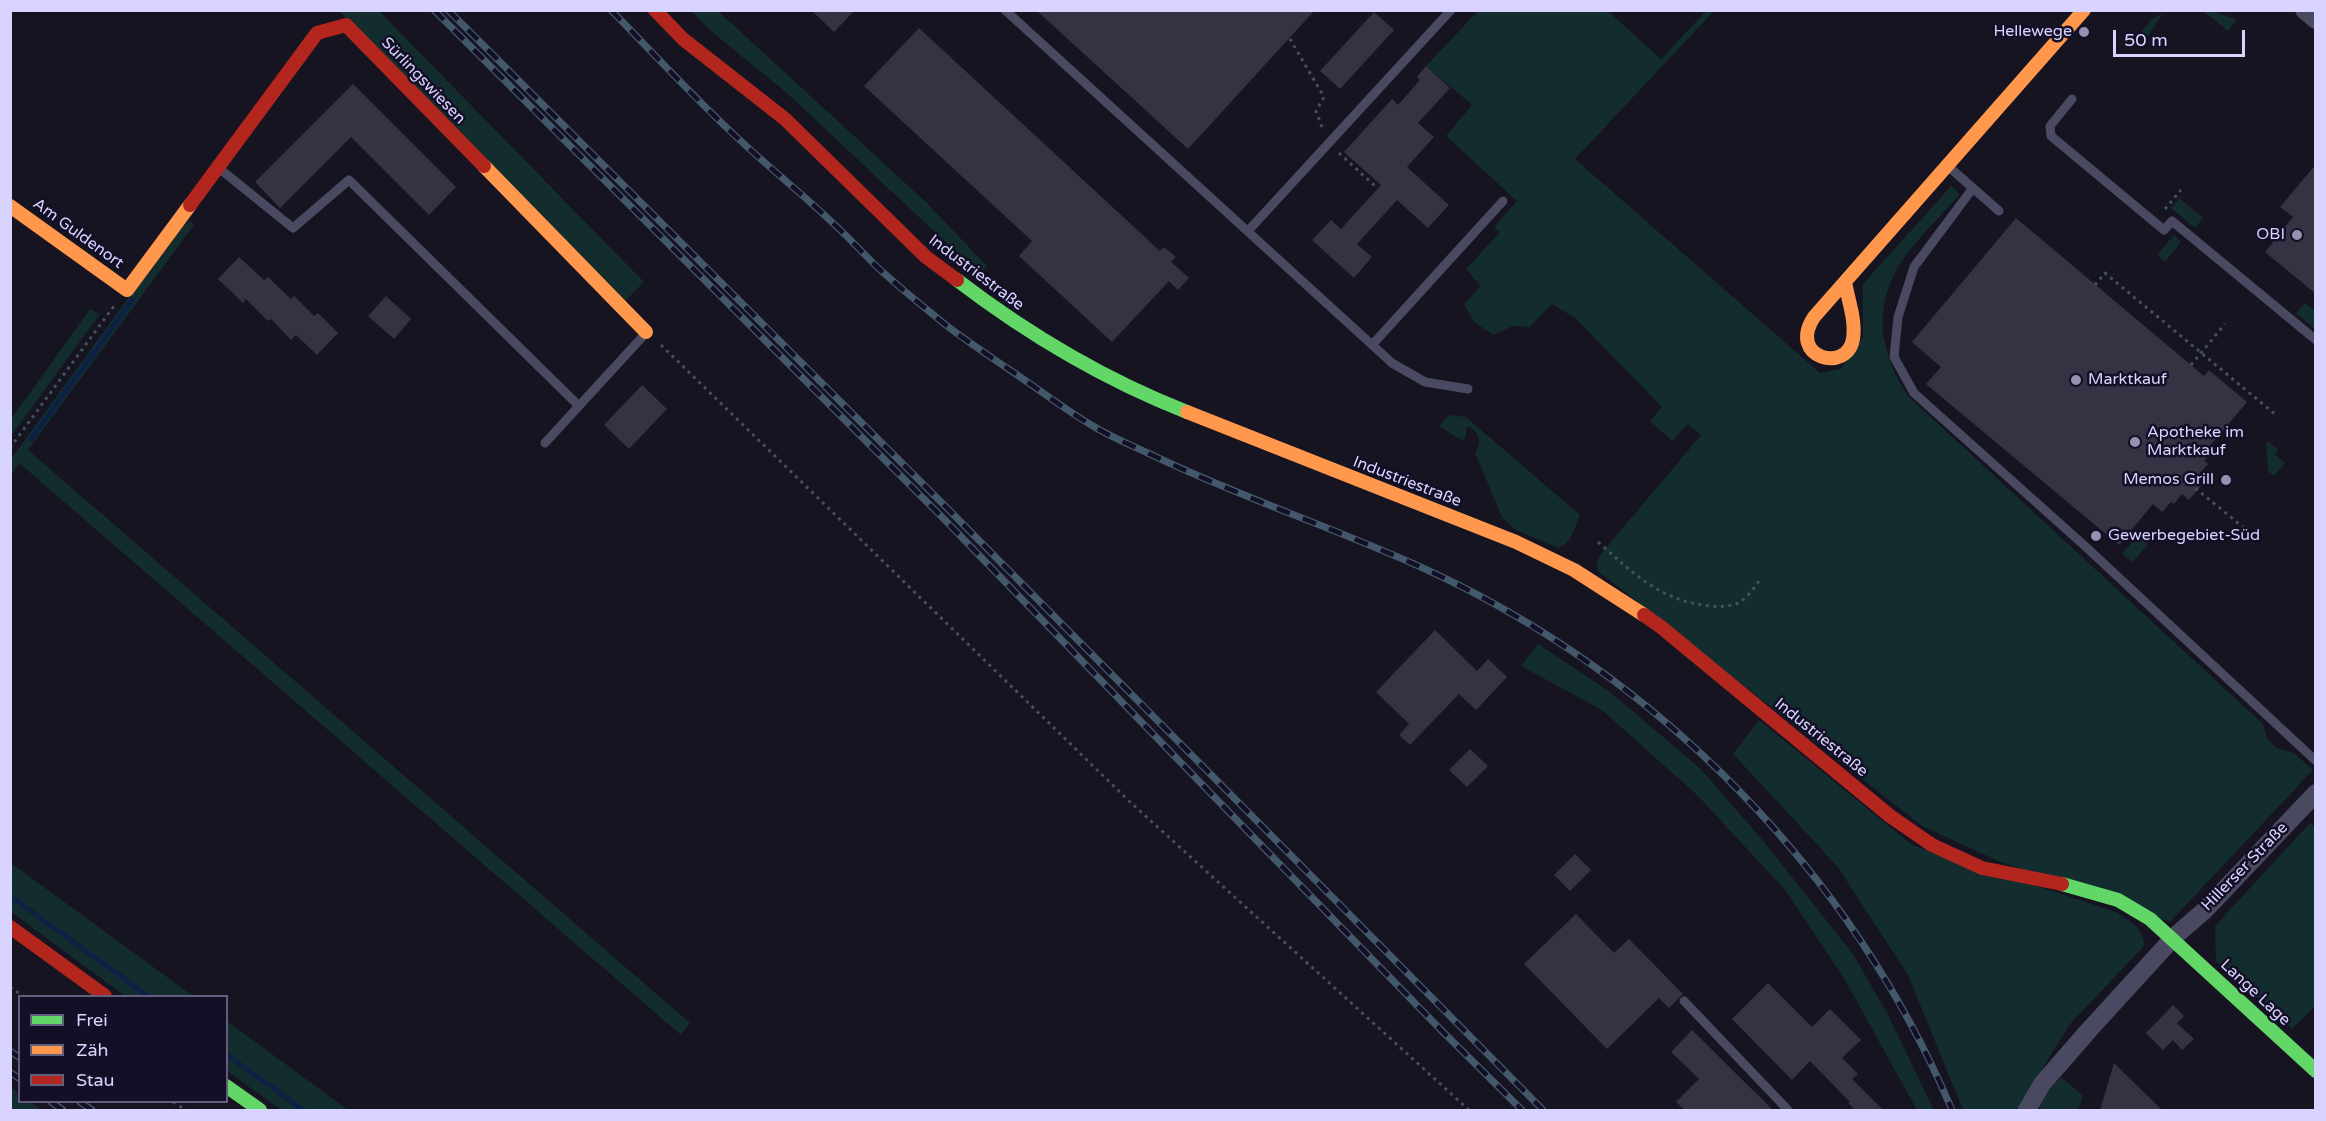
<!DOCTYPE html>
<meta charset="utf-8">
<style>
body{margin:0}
#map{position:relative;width:2326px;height:1121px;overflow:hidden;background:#161421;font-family:"Varela Round",sans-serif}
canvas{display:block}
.frame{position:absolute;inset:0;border:12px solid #d9d4ff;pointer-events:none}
.legend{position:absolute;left:18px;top:995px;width:210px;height:108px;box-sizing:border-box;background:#130f26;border:2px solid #625e7d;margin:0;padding:8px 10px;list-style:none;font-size:18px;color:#d9d4ff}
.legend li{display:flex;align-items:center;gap:12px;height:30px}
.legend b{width:30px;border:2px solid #625e7d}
.scale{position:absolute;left:2113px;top:30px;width:132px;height:27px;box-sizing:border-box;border:3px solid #d9d4ff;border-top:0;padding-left:8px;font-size:18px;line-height:21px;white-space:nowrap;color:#d9d4ff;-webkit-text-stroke:4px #130f26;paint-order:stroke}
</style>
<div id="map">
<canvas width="2326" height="1121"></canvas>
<div class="frame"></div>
<ul class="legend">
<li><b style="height:8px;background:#63d668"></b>Frei</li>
<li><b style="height:8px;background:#ff974d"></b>Zäh</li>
<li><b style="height:8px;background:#b3261e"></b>Stau</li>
</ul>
<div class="scale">50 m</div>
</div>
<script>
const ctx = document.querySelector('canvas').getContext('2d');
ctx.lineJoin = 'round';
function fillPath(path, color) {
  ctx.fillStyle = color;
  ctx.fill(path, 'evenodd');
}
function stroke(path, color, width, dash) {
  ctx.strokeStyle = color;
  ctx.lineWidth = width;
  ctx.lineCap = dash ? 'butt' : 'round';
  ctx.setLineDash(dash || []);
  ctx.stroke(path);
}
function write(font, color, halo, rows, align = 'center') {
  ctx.font = font + ' "Varela Round",sans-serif';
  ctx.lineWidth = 5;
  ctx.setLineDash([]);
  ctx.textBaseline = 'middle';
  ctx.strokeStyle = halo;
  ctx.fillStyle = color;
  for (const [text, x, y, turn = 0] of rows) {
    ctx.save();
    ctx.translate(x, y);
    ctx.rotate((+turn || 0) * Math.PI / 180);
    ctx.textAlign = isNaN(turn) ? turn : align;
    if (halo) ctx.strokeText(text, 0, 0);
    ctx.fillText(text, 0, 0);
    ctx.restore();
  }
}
fillPath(new Path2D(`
 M339 11H379L644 282 625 301Z
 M691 11H718L927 203 987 266 980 273C916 216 855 156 792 98 758 67 723 45 691 11Z
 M1478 11H1608L1661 59 1706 11H1714L1575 159 1820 373 1841 369 1863 337V284L1951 186 1960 194C1921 239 1875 273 1884 338 1888 360 1896 379 1909 397L2263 724 2267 739 2277 748 2294 753 2313 770 2170 922 1998 861 1922 826 1598 571 1597 561 1600 555 1701 435 1688 424 1672 441 1650 421 1662 407 1575 318 1552 304 1530 327 1513 326 1493 335 1474 322 1464 304 1481 286 1466 269 1500 232 1494 227 1517 201 1446 136 1472 105 1426 66Z
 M2203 11H2213L2237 20 2228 31Z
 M2163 14 2146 38 2140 33 2153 18Z
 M2179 198 2203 218 2195 228 2171 208Z
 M190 221 194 225 28 450 690 1023 681 1035 19 463 11 475V459L177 231Z
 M2174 235 2181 242 2165 262 2157 255Z
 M2305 303 2315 311V329L2296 313Z
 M90 309 100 314 11 436V419Z
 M1449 415 1466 417 1580 515C1575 527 1572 543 1558 548L1516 530 1502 517 1475 453C1483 441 1479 434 1469 426L1466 429V435L1463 441 1439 426Z
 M2268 441 2278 449 2275 454 2285 463 2274 476 2268 471 2266 443Z
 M2138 535 2148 544 2133 562 2122 554Z
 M1538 644 1610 692 1700 768 1765 843 1853 954 1887 1013 1934 1110H1917L1845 980 1785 890 1698 796 1602 710 1521 666Z
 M1759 720 1912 845 2116 912C2130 922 2144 927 2144 946L2070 1024 2017 1110H1963L1908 975 1837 866 1733 754Z
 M2310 823 2316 828 2315 1006 2292 1029 2216 961 2215 926Z
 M11 863 193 996H125L11 912Z
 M227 1021 348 1110H281L227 1071Z
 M2061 1077 2083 1096 2078 1110H2039L2046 1094Z
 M11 1087 19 1094 20 1102H30L42 1110H11Z`), '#132c2d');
stroke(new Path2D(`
 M31 439 133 299
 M10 467 11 466
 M10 896 148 996
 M226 1054 303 1110`), '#0d2144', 5);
fillPath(new Path2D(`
 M811 10H855L834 32Z
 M1036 10H1315L1188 149Z
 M1374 12 1394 30 1340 89 1320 71Z
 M919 28 1160 251 1164 247 1176 257 1171 262 1189 278 1178 290 1169 281 1112 342 1019 256 1032 241 864 86Z
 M1426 66 1450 88 1418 123 1434 137 1407 167 1449 205 1428 228 1397 200 1357 244 1372 257 1354 278 1312 240 1331 220 1341 229 1381 185 1344 152 1392 99 1398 105 1420 80 1417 77Z
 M353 84 456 187 429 215 351 137 280 208 255 182Z
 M2316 164V294L2265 252 2293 217 2280 207Z
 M2016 218 2204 376 2209 370 2247 402 2208 448 2213 451 2204 461 2208 464 2199 474 2206 480 2189 500 2182 494 2174 504 2171 502 2162 512 2153 504 2119 545 1926 384 1941 367 1912 342Z
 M239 257 264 280 268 277 291 299 294 296 314 316 318 313 338 333 317 355 296 335 291 340 271 319 268 321 246 299 243 303 218 279Z
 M386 296 411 319 394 339 368 316Z
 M642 385 667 409 629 449 604 425Z
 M1435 630 1477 671 1488 659 1507 677 1476 710 1459 694 1410 745 1399 735 1409 724 1376 692Z
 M1470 749 1488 766 1467 787 1449 770Z
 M1575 854 1591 870 1570 891 1554 875Z
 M1576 914 1614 953 1629 939 1683 994 1669 1008 1659 998 1607 1049 1524 964Z
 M1768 983 1812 1027 1830 1009 1861 1040 1842 1058 1858 1074 1852 1079 1883 1110H1855L1848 1103 1850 1102 1810 1061 1792 1080 1732 1019Z
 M2173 1005 2184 1016 2177 1023 2194 1039 2182 1050 2173 1040 2163 1050 2146 1033Z
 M1692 1030 1773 1110H1685L1676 1102 1699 1079 1671 1052Z
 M2114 1063 2162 1110H2100Z`), '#343243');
stroke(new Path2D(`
 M1290 39 1324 97 1316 111 1323 130
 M1339 153 1375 186
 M2165 209 2181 190
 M2095 285 2105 273 2276 415
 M661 345 1129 801 1469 1110
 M2191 365 2225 324
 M10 448 114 306
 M2178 474 2243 527
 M1598 542C1633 573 1659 600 1709 606 1719 607 1731 607 1740 602 1748 597 1754 588 1759 581
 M10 987 23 996
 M173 1102 186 1110`), '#44505f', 3, [3, 4.5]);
stroke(new Path2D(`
 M1005 10 1392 363 1425 382 1468 389
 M2072 99 2050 126 2051 136 2164 230 2172 221 2316 340
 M1949 167 1999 211
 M220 169 293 228 349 180 579 406
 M1973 188 1914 267 1898 317 1894 357 1914 393 2086 547 2316 761
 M1248 231 1451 10
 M1372 345 1503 201
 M545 443 645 334
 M1684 1001 1788 1110`), '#4a4962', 9);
stroke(new Path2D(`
 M2304 10 2316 20
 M2027 1110 2042 1084 2089 1030 2175 936 2204 911 2316 793`), '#4a4962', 18);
stroke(new Path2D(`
 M957 280C1029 335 1103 379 1187 412
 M2062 884 2118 900 2150 919 2316 1071
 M226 1086 260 1110`), '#63d668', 14);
stroke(new Path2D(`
 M484 166 646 332
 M10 206 127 290 190 205
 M1845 282C1848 300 1856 320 1853 339 1847 374 1787 358 1814 317L2084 10
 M1187 412 1516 542 1574 570 1644 615`), '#ff974d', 14);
stroke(new Path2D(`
 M655 10 683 39 785 119 926 257 957 280
 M190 205 317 33 346 25 484 166
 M1644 615 1661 627 1890 816 1932 845 1982 868 2062 884
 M10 927 105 996`), '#b3261e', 14);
const rail = new Path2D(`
 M434 10 940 515 1442 1031 1522 1110
 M448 10 947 508 1543 1110
 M611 10C655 55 697 101 743 143 773 171 806 197 836 226 849 238 861 251 874 264 895 284 919 303 942 322 962 338 985 353 1007 368 1034 386 1060 406 1088 423 1108 436 1131 445 1152 455 1240 497 1334 528 1423 568 1660 676 1851 872 1952 1110
 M10 1051 20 1058
 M10 1072 20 1079
 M51 1102 63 1110
 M80 1102 92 1110`);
stroke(rail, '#43596b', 7);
stroke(rail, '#130f26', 4.5, [14]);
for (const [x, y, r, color] of [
 [2084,32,6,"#9591b1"],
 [2297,235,6,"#9591b1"],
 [2076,380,6,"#9591b1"],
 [2135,442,6,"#9591b1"],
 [2226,480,6,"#9591b1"],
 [2096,536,6,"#9591b1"]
]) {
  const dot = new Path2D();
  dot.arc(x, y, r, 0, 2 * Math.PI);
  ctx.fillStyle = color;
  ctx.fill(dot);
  stroke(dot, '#130f26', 2);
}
write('16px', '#d9d4ff', '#130f26', [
 ["Hellewege",2072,32],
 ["OBI",2285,235],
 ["Marktkauf",2088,380,"left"],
 ["Apotheke im",2147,433,"left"],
 ["Marktkauf",2147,451,"left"],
 ["Memos Grill",2214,480],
 ["Gewerbegebiet-Süd",2108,536,"left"]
], 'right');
write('16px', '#d9d4ff', '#130f26', [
 ["Sürlingswiesen",423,81,46],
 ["Am Guldenort",78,234,36],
 ["Industriestraße",976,273,37],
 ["Industriestraße",1407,482,21],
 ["Industriestraße",1821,738,39],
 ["Hillerser Straße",2245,867,-46],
 ["Lange Lage",2255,993,43]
]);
</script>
